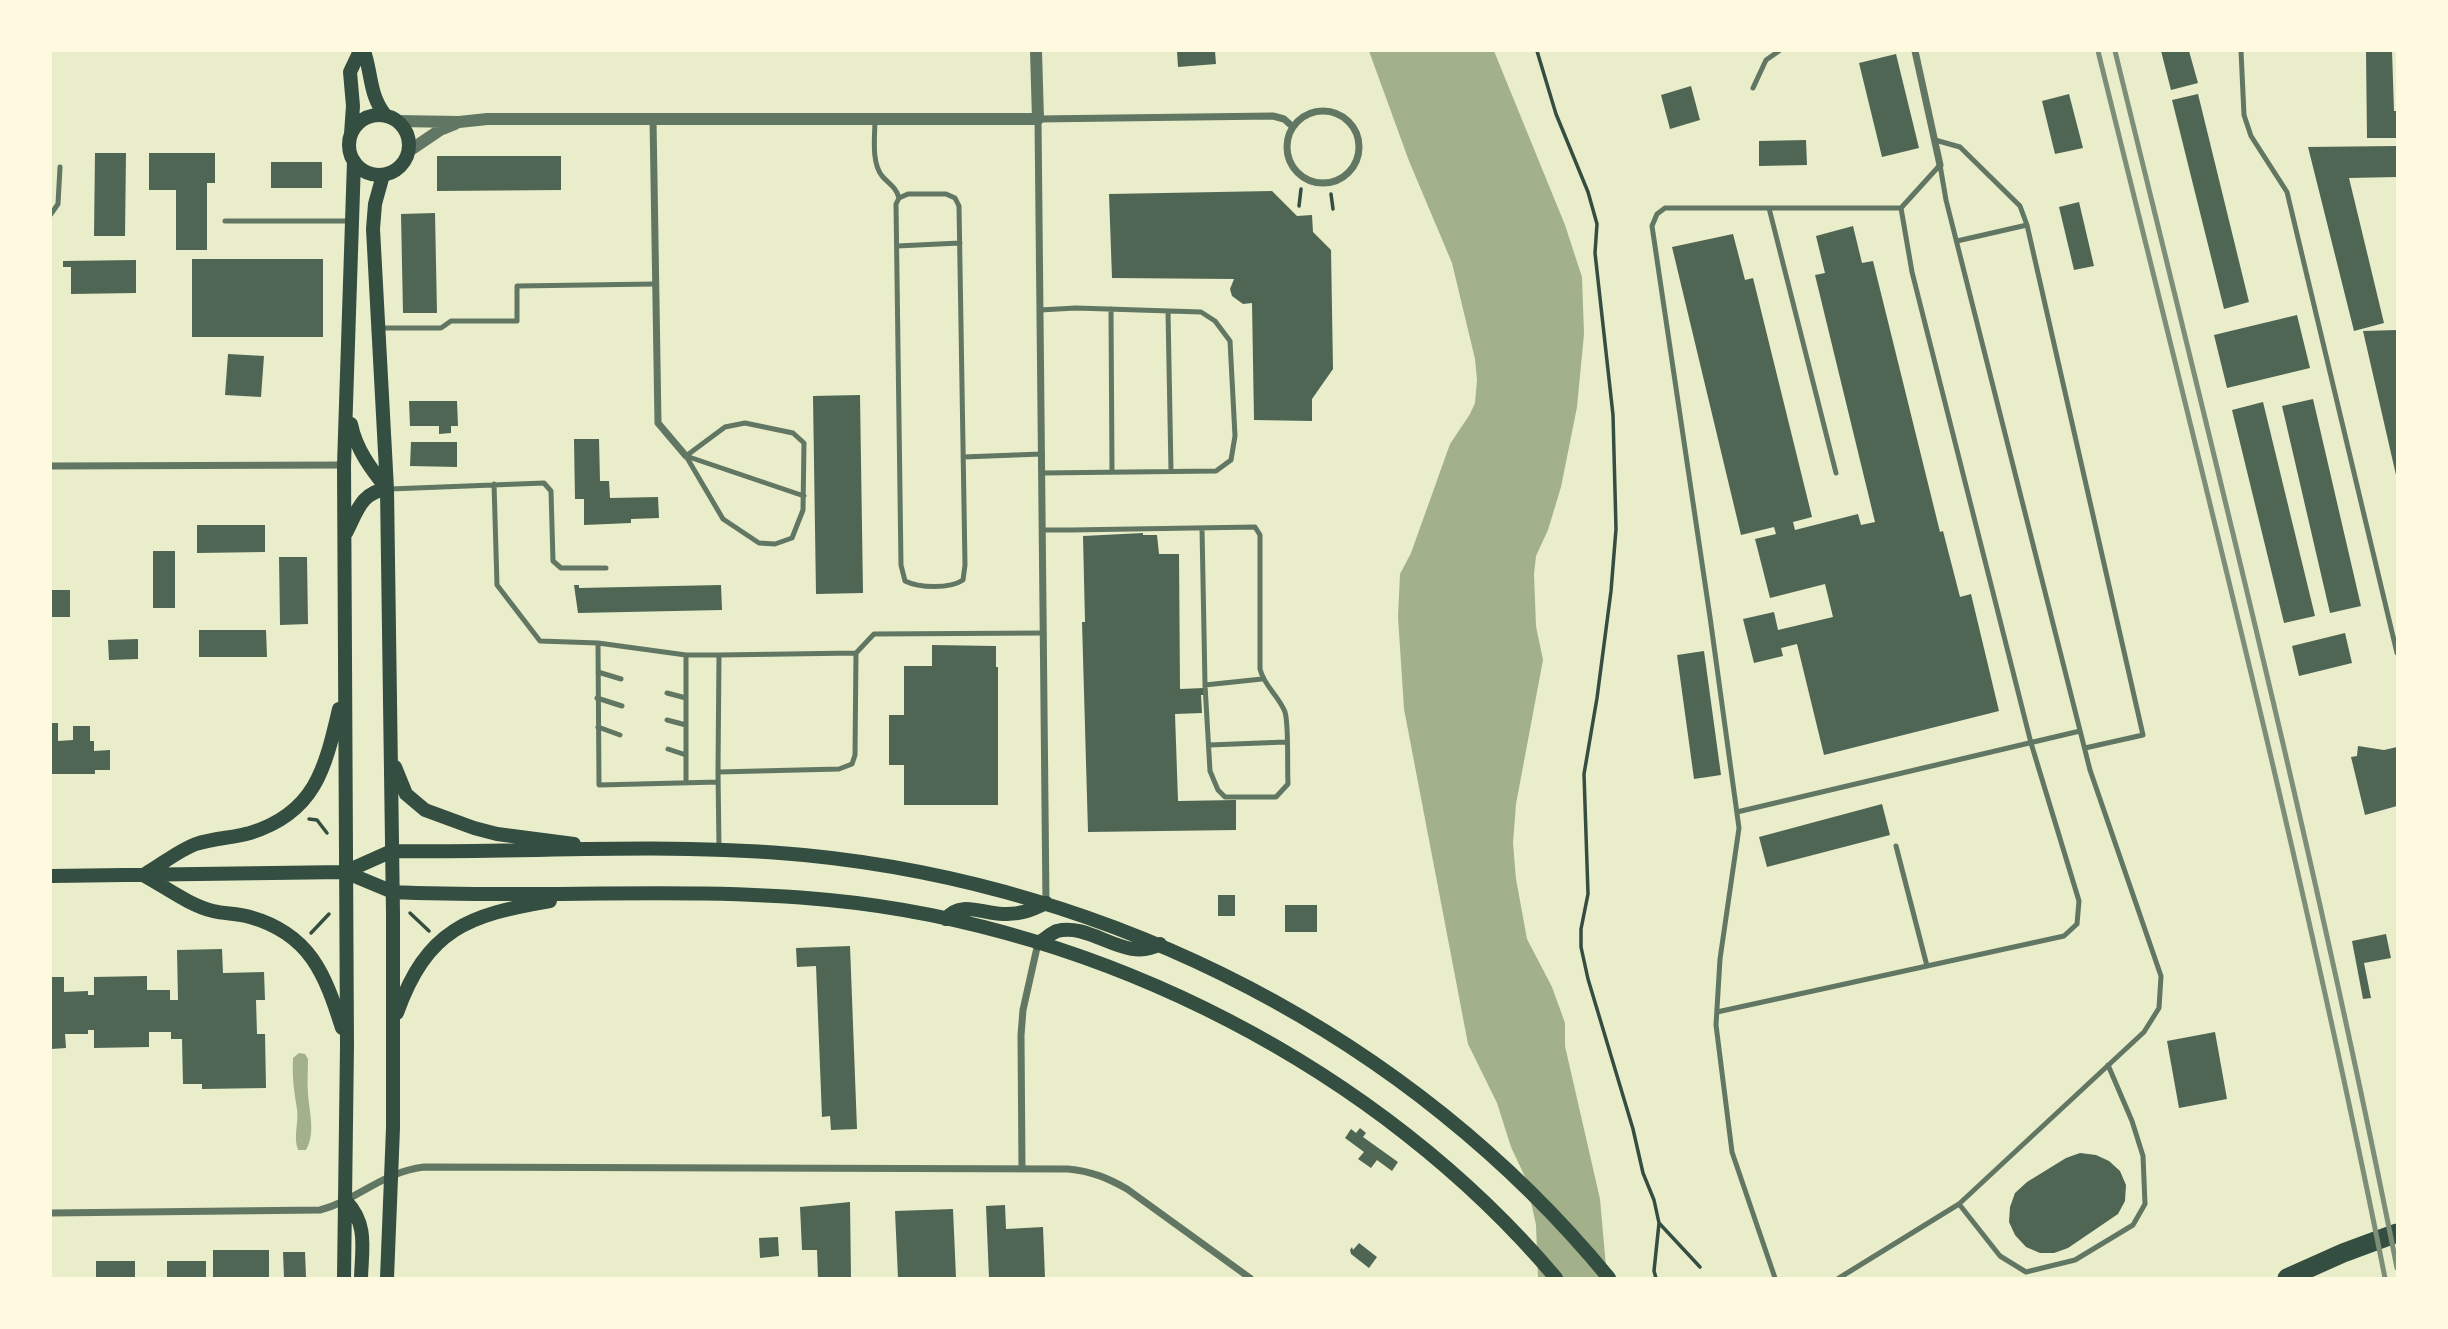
<!DOCTYPE html>
<style>
body{margin:0}
#map{position:relative;width:2448px;height:1329px;overflow:hidden;background:#e9edc9;font-family:"Sofia Sans Condensed",sans-serif}
canvas{display:block}
.frame{position:absolute;inset:0;border:52px solid #fefae0;pointer-events:none}
</style>
<div id="map">
<canvas width="2448" height="1329"></canvas>
<div class="frame"></div>
</div>
<script>
const ctx = document.querySelector('canvas').getContext('2d');
ctx.lineJoin = 'round';
function fillPath(path, color) {
  ctx.fillStyle = color;
  ctx.fill(path, 'evenodd');
}
function stroke(path, color, width, dash) {
  ctx.strokeStyle = color;
  ctx.lineWidth = width;
  ctx.lineCap = dash ? 'butt' : 'round';
  ctx.setLineDash(dash || []);
  ctx.stroke(path);
}
fillPath(new Path2D(`
 M1369 51H1494L1565 225 1582 277 1584 334 1577 407 1561 487 1548 530 1536 556 1534 574 1536 626 1543 660 1516 804 1513 843 1516 879 1527 939 1552 987 1565 1023V1046L1600 1199 1607 1278H1538L1536 1225 1526 1179 1511 1147 1497 1103 1468 1044 1404 709 1398 617 1400 574 1411 553 1450 444 1470 414 1475 403 1477 380 1475 359 1452 263 1409 161Z
 M299 1053 305 1054 308 1059C308 1071 307 1082 308 1094 309 1111 316 1133 306 1150H298C293 1136 299 1123 297 1109 294 1091 292 1077 293 1058Z`), '#a3b18a');
fillPath(new Path2D(`
 M1177 51H1215L1216 64 1178 67Z
 M2161 51H2189L2198 83 2171 90Z
 M2366 51H2392L2394 111H2397V138H2367Z
 M1896 54 1919 148 1882 157 1859 63Z
 M1691 86 1700 120 1670 129 1661 95Z
 M2069 94 2083 148 2055 154 2042 101Z
 M2198 94 2249 302 2224 309 2172 100Z
 M1806 140 1807 165 1759 166V141Z
 M2397 146V177L2349 178 2384 323 2354 331 2308 147Z
 M95 153H126L125 236H94Z
 M149 153H215V183H207V250H176V190H149Z
 M437 156H561V190L437 191Z
 M271 162H322V188H271Z
 M1272 191 1297 216 1312 215 1313 232 1331 250 1333 369 1312 399V421L1254 420 1252 303 1243 304 1232 296 1230 289 1234 279 1112 278 1109 194Z
 M2079 202 2094 266 2074 270 2059 207Z
 M435 213 437 313H403L401 214Z
 M1853 226 1862 263 1873 261 1940 532 1943 531 1960 597 1971 594 1999 711 1824 755 1797 644 1781 648 1783 656 1754 663 1743 619 1774 612 1778 630 1833 617 1825 584 1770 598 1755 539 1776 534 1774 527 1741 535 1672 247 1733 234 1745 280 1753 278 1812 517 1793 522 1795 530 1858 514 1861 525 1875 522 1815 275 1825 273 1816 236Z
 M192 259H323V337H192Z
 M136 260V293L71 294V267H63V261Z
 M2297 315 2310 368 2227 388 2214 335Z
 M2397 330 2396 354V475L2363 331Z
 M228 354 264 356 261 397 225 395Z
 M860 395 863 593 816 594 813 396Z
 M2313 399 2361 606 2330 613 2282 406Z
 M409 401H457L458 426H451V433L439 434V426H410Z
 M2263 402 2315 616 2284 623 2232 410Z
 M574 439H599L600 481H609L610 498 658 497 659 518 631 519V523L584 525V499H575Z
 M411 442H457V467L410 466Z
 M197 525H265V552L197 553Z
 M1143 533V535H1157L1159 554H1179L1180 689 1204 688V695H1201L1202 713 1175 714 1178 801 1236 800V830L1088 832 1082 622H1085L1083 536Z
 M153 551H175V608H153Z
 M279 557H307L308 624 280 625Z
 M574 585H579V588L721 585 722 610 578 613Z
 M51 590H70V617H51Z
 M199 630H266L267 657H199Z
 M2345 633 2352 663 2299 676 2292 646Z
 M138 639V659L109 660 108 640Z
 M932 645 996 646V667H998V805H904V765H889V715H904V666H932Z
 M1704 651 1721 775 1694 779 1677 655Z
 M51 723H58V741L73 740V726H90V741H94V751L110 750V770H95V774H51Z
 M2358 746 2384 750 2397 747V806L2365 815 2351 757 2357 756Z
 M1882 804 1890 835 1767 867 1759 837Z
 M1218 895H1235V916H1218Z
 M1285 905H1317V932H1285Z
 M2386 934 2391 958 2364 963 2371 998 2363 999 2352 941Z
 M850 946 857 1129 831 1130 830 1116 822 1117 816 966 797 967 796 948Z
 M222 949 223 973 264 972 265 1000H256L257 1034H265L266 1088 202 1089V1084H183L182 1039H171V1032H149V1047L94 1048V1030H88V1034H65L66 1048 51 1049V977H64V992L88 991V995H94V977L147 976V990H170V1000H178L177 950Z
 M2215 1032 2227 1099 2179 1108 2167 1041Z
 M1360 1128 1366 1133 1363 1137 1398 1162 1392 1171 1377 1160 1371 1168 1358 1159 1364 1152 1345 1138 1351 1129 1356 1133Z
 M2080 1153 2096 1155 2109 1161 2120 1171 2126 1185 2125 1201 2118 1214 2068 1248 2054 1253H2040L2026 1247 2015 1235 2009 1222 2010 1207 2015 1193 2027 1182 2066 1158Z
 M850 1202 851 1278H818L817 1250H802L800 1207Z
 M1005 1205 1006 1229 1043 1227 1045 1278H989L986 1206Z
 M953 1209 956 1278H898L895 1211Z
 M778 1237 779 1256 760 1258 759 1238Z
 M1359 1243 1377 1257 1369 1268 1351 1254 1350 1250 1352 1247 1353 1250Z
 M213 1250H269V1278H213Z
 M283 1252H305L306 1277 284 1278Z
 M96 1261H135V1278H96Z
 M167 1261H206V1278H167Z`), '#4f6655');
stroke(new Path2D(`
 M1537 51 1556 114 1588 192 1597 224 1595 253 1613 415 1616 529 1611 591 1597 698 1584 774 1588 894 1581 929V947L1588 979 1633 1129 1643 1173 1654 1200 1659 1223 1654 1271 1656 1278
 M1331 194 1333 209
 M1299 206 1301 189
 M309 819 317 820 327 833
 M410 913 429 931
 M311 933 329 914
 M1659 1223 1700 1267`), '#344e41', 3.5);
stroke(new Path2D(`
 M2241 51 2244 115 2251 136 2287 192 2397 653
 M1753 88 1766 60 1779 51
 M875 119C875 136 871 162 882 176 889 184 896 187 899 198
 M1935 140 1960 147 2020 206 2027 225
 M908 194H946L955 198 959 206 965 565 963 580C950 589 919 588 905 581L901 565 896 204 899 198Z
 M1769 208 1836 473
 M51 214 58 204 60 167
 M225 221H352
 M1957 241 2027 225 2143 735 2085 748
 M897 246 960 243
 M1111 309 1112 472
 M1040 310 1076 308 1201 312 1215 321 1230 341 1235 436 1231 460 1216 471 1042 473
 M1168 311 1171 471
 M381 328H441L451 321H517V286L655 284
 M745 423 793 433 804 443 803 510 792 538 775 544 759 543 723 519 686 456 725 427Z
 M686 456 804 496
 M963 457 1042 454
 M494 484 497 585 540 641 598 643 686 655H719
 M390 489 544 483 551 491 553 561 561 568H606
 M1043 530H1071L1255 527 1260 535V669C1264 686 1279 696 1285 712 1289 725 1287 767 1288 784L1276 797H1225L1218 790 1210 771 1205 685 1202 528
 M598 643 599 785 718 782
 M686 655V783
 M598 672 621 679
 M1205 685 1262 679
 M667 693 686 698
 M597 698 622 706
 M667 720 686 725
 M598 727 620 735
 M1209 745 1286 742
 M668 749 686 755
 M718 772 719 655 856 653
 M1737 812 2080 731
 M1896 846 1927 966
 M719 847 718 772 839 769 852 764 855 755 856 653 874 634 1044 633
 M1717 1012 2064 936 2077 924 2079 901 2031 743 1912 272 1901 208
 M1959 1204 2000 1256 2026 1272 2075 1260 2133 1225 2145 1204 2143 1156 2132 1121 2108 1065
 M1775 1278 1732 1152 1716 1025 1720 959 1739 828 1710 617 1652 226 1657 214 1665 208H1901L1940 165
 M1839 1278 1959 1204 2144 1032 2159 1008 2161 976 2090 770 1946 200 1940 165`), '#617663', 5);
stroke(new Path2D(`
 M1915 51 1940 165
 M1287 147a36 36 0 1 1 72 0a36 36 0 1 1-72 0Z
 M653 119 658 423 686 456
 M51 466 344 465
 M1046 903 1038 119 1273 116 1284 119 1293 127
 M1022 1169 1021 1035 1023 1010 1038 943
 M51 1213 320 1210C358 1200 382 1172 424 1167L1068 1169C1091 1171 1108 1178 1127 1189L1250 1278`), '#617663', 7);
stroke(new Path2D(`
 M396 121 459 122 487 119H1038L1036 51
 M409 151 440 130 455 124`), '#617663', 12);
stroke(new Path2D(`
 M364 51C372 74 369 96 386 116
 M349 145a30 30 0 1 1 60 0a30 30 0 1 1-60 0Z
 M351 134 353 106 350 72 360 51
 M383 175 375 204 373 229 387 489 393 913V1128L387 1278
 M351 424C356 449 371 469 387 489
 M346 533C357 512 361 492 387 489
 M395 767 406 794 425 810 474 828 497 834 574 844
 M345 872 393 892C538 899 684 886 829 900 1101 926 1380 1069 1556 1278
 M145 874C161 865 179 850 196 844 214 838 232 838 250 833 315 813 325 769 339 709
 M51 876 345 872 392 851C529 853 668 842 804 855 1114 885 1411 1037 1609 1278
 M145 876C167 888 189 905 213 911 225 914 238 913 250 917 310 934 325 974 342 1028
 M946 919C960 900 983 914 1003 914 1019 915 1032 910 1046 903
 M1038 943C1044 940 1051 933 1057 931 1092 922 1125 964 1160 944
 M397 1013C427 929 468 915 550 901
 M346 1201C368 1224 362 1248 361 1278
 M344 1278 347 1045 344 465 354 161`), '#344e41', 14);
stroke(new Path2D(`
 M2287 1278 2343 1253 2397 1233`), '#344e41', 19);
stroke(new Path2D(`
 M2098 51C2199 459 2303 866 2385 1278
 M2115 51C2214 455 2316 859 2397 1268`), '#7c8e77', 5);
</script>
